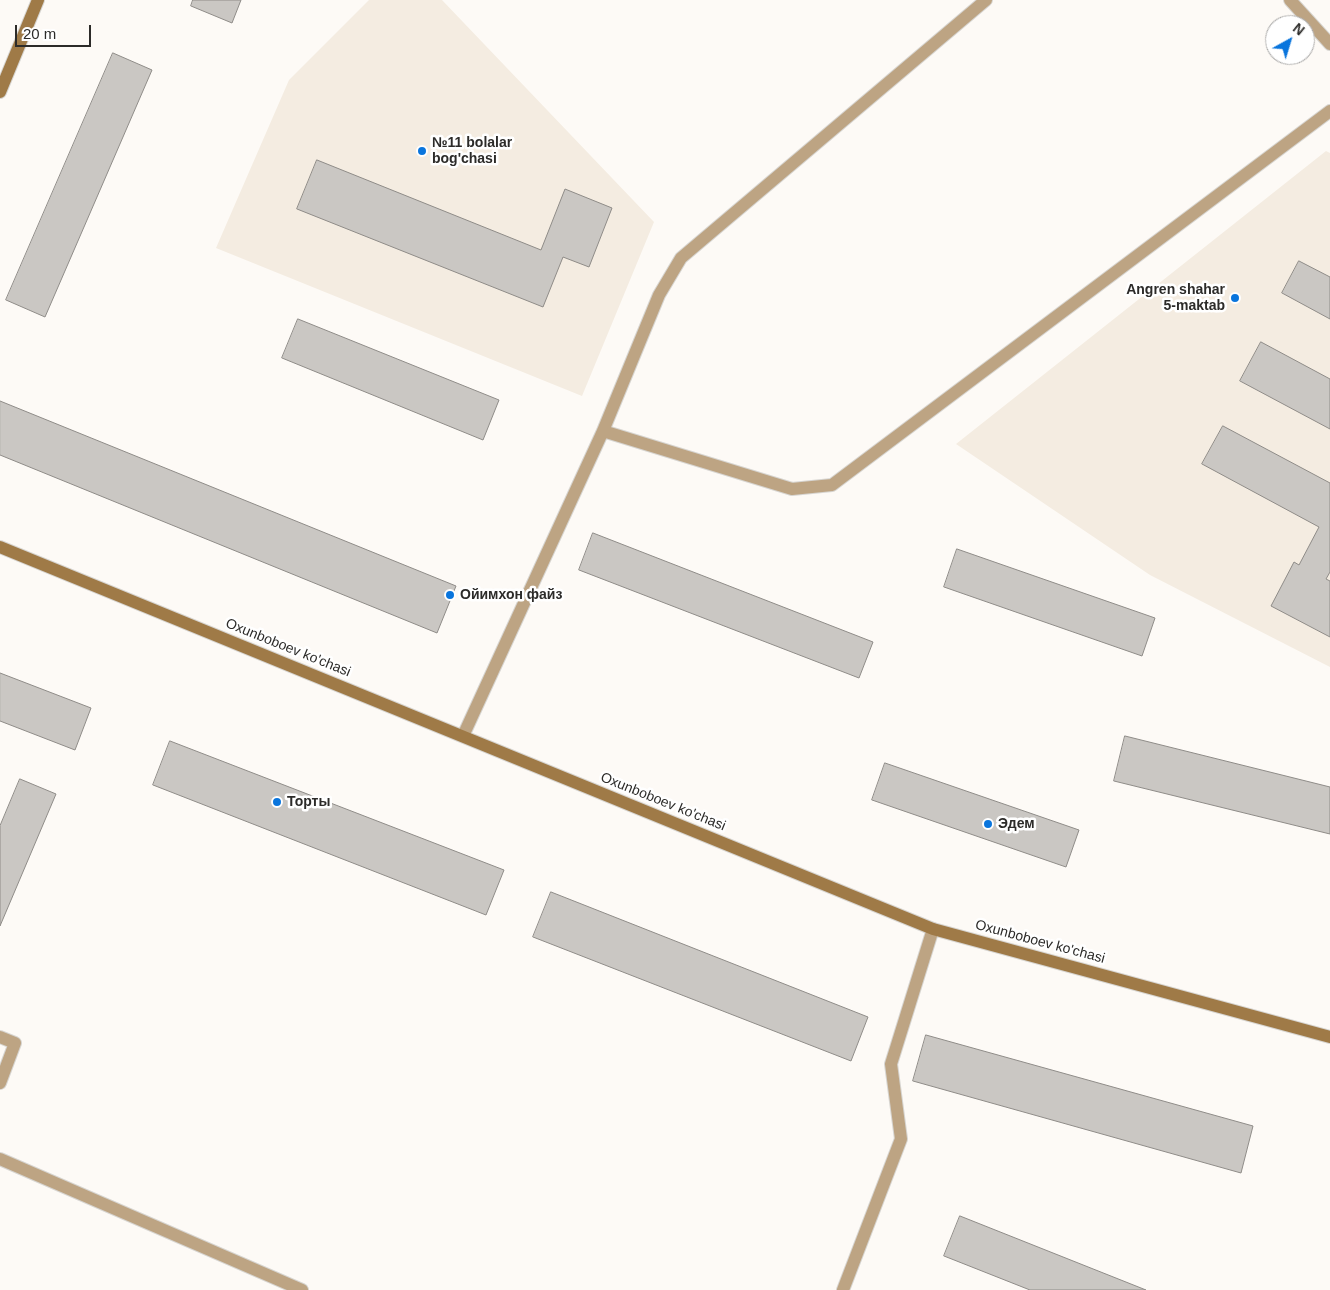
<!DOCTYPE html>
<meta charset="utf-8">
<style>
body{margin:0}
#map{position:relative;width:1330px;height:1290px;overflow:hidden;background:#fdfaf6;font-family:Arial,sans-serif}
canvas{display:block}
.north{position:absolute;left:1265px;top:15px;width:50px;height:50px;box-sizing:border-box;background:#fff;border:1px solid #abaaa9;border-radius:50%;rotate:39deg;font-size:14px;font-weight:700;line-height:20px;text-align:center;color:#2c2b29}
.north::after{content:'';display:block;margin:auto;width:18px;height:22px;background:#0975dd;clip-path:polygon(50% 0,100% 100%,50% 72%,0 100%)}
.scale{position:absolute;left:15px;top:25px;width:76px;height:22px;box-sizing:border-box;border:2px solid #2c2b29;border-top:0;padding-left:6px;font-size:15px;line-height:18px;white-space:nowrap;color:#2c2b29;-webkit-text-stroke:4px #fff;paint-order:stroke}
</style>
<div id="map">
<canvas width="1330" height="1290"></canvas>
<div class="north">N</div>
<div class="scale">20 m</div>
</div>
<script>
const ctx = document.querySelector('canvas').getContext('2d');
ctx.lineJoin = 'round';
function fillPath(path, color) {
  ctx.fillStyle = color;
  ctx.fill(path, 'evenodd');
}
function stroke(path, color, width, dash) {
  ctx.strokeStyle = color;
  ctx.lineWidth = width;
  ctx.lineCap = dash ? 'butt' : 'round';
  ctx.setLineDash(dash || []);
  ctx.stroke(path);
}
function write(font, color, halo, rows, align = 'center') {
  ctx.font = font + ' Arial,sans-serif';
  ctx.lineWidth = 5;
  ctx.setLineDash([]);
  ctx.textBaseline = 'middle';
  ctx.strokeStyle = halo;
  ctx.fillStyle = color;
  for (const [text, x, y, turn = 0] of rows) {
    ctx.save();
    ctx.translate(x, y);
    ctx.rotate((+turn || 0) * Math.PI / 180);
    ctx.textAlign = isNaN(turn) ? turn : align;
    if (halo) ctx.strokeText(text, 0, 0);
    ctx.fillText(text, 0, 0);
    ctx.restore();
  }
}
fillPath(new Path2D(`
 M369 0H442L654 222 582 396 216 248 289 80Z
 M1326 151 1330 153V667L1150 575 956 444Z`), '#f4ece1');
const building = new Path2D(`
 M193 0H241L232 23 191 6Z
 M113 53 152 70 45 317 6 300Z
 M317 160 541 250 565 189 612 208 589 267 563 257 543 307 297 209Z
 M1299 261 1330 277V319L1282 293Z
 M298 319 499 400 483 440 282 358Z
 M1261 342 1330 379V429L1240 381Z
 M0 401 456 586 437 633 0 455Z
 M1223 426 1330 483V572L1326 579 1330 581V637L1271 606 1294 562 1299 565 1319 527 1202 464Z
 M593 533 873 642 859 678 579 570Z
 M957 549 1155 618 1142 656 944 587Z
 M0 673 91 708 75 750 0 721Z
 M1125 736 1330 787V834L1114 781Z
 M170 741 504 870 486 915 153 785Z
 M885 763 1079 830 1066 867 872 800Z
 M20 779 56 794 0 926V826Z
 M551 892 868 1017 851 1061 533 937Z
 M926 1035 1253 1126 1241 1173 913 1081Z
 M960 1216 1146 1290H1030L944 1256Z`);
fillPath(building, '#cac7c3');
stroke(building, '#8f8c88', 1);
const lane = new Path2D(`
 M0 1037 15 1043 0 1083
 M0 1159 302 1290
 M843 1290 901 1139 891 1064 933 929`);
const street = new Path2D(`
 M1290 0 1330 44
 M603 431 792 489 832 485 1330 111
 M463 736 603 431 659 295 681 258 986 0`);
const secondary = new Path2D(`
 M0 92 38 0
 M0 547 933 929 1330 1037`);
stroke(lane, '#d7d5d1', 14);
stroke(street, '#d7d5d1', 14);
stroke(secondary, '#d7d5d1', 14);
stroke(lane, '#bda483', 12);
stroke(street, '#bda483', 12);
stroke(secondary, '#9f7a47', 12);
for (const [x, y, r, color] of [
 [422,151,5,"#0975dd"],
 [1235,298,5,"#0975dd"],
 [450,595,5,"#0975dd"],
 [277,802,5,"#0975dd"],
 [988,824,5,"#0975dd"]
]) {
  const dot = new Path2D();
  dot.arc(x, y, r, 0, 2 * Math.PI);
  ctx.fillStyle = color;
  ctx.fill(dot);
  stroke(dot, '#fff', 2);
}
write('bold 14px', '#2c2b29', '#fff', [
 ["№11 bolalar",432,143],
 ["bog'chasi",432,159],
 ["Angren shahar",1225,290,"right"],
 ["5-maktab",1225,306,"right"],
 ["Ойимхон файз",460,595],
 ["Торты",287,802],
 ["Эдем",998,824]
], 'left');
write('14px', '#2c2b29', '#fff', [
 ["Oxunboboev ko'chasi",288,648,22],
 ["Oxunboboev ko'chasi",663,802,22],
 ["Oxunboboev ko'chasi",1040,942,15]
]);
</script>
